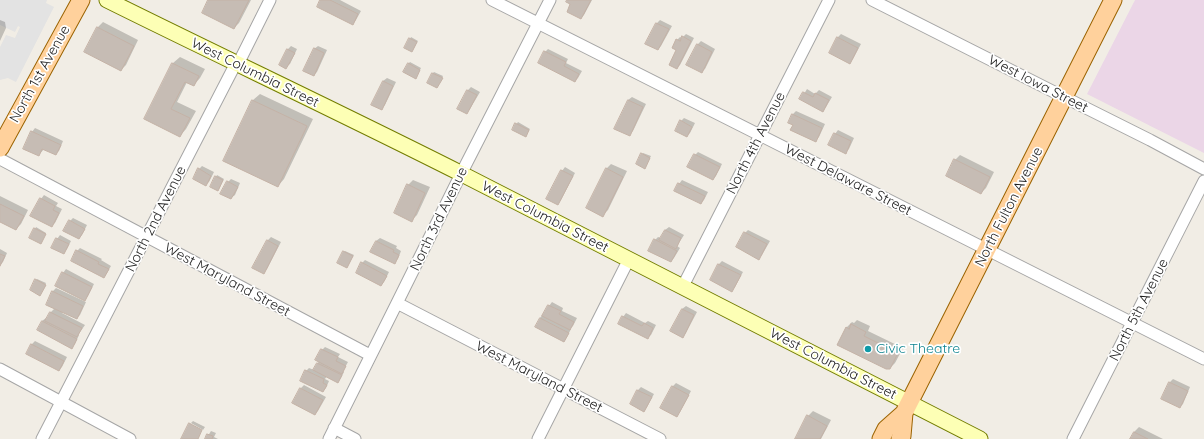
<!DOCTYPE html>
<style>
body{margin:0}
canvas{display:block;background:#f1ede5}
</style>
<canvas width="1204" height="439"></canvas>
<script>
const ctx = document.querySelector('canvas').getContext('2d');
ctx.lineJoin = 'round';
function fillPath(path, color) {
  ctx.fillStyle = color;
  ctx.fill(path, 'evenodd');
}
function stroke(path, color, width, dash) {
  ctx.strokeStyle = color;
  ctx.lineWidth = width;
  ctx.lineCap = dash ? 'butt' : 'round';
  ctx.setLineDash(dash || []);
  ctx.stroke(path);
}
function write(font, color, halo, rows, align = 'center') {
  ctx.font = font + ' Quicksand,sans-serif';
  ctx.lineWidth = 3.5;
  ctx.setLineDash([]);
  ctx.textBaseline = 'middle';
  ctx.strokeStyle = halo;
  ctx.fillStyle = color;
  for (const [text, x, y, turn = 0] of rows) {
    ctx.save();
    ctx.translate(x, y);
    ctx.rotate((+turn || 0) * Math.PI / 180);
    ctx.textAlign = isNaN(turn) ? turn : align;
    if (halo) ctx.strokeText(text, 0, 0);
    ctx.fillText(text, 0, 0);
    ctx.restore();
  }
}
fillPath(new Path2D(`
 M1135 0H1204V153L1087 94Z`), '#ebd6e7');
fillPath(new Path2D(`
 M0 0H47L46 3 54 7 16 82 8 78 0 80V47L6 35 15 38 20 27 18 26 15 32 0 25Z`), '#e3e3e3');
fillPath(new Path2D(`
 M209 0H251L239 23 234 28Z
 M322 0H340L361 11 356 20 353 24Z
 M568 0H592L584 15 581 18 572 4Z
 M0 20 5 22 6 28 0 41Z
 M660 20 672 26 661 46 658 49 647 43 657 23Z
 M103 22 138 40 126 65 121 70 86 52 98 27Z
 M686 34 694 38 680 65 677 68 678 50 677 40 680 37 682 38Z
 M841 34 861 44 853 59 850 63 830 52 838 37Z
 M411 37 418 41 413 50 410 39Z
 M701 41 715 49 705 69 701 72 698 44Z
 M291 46 297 49 290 64 286 67 280 64 288 49Z
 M318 46 327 50 317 72 314 75V49Z
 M548 49 568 59 566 63 582 71 578 78 575 81 545 52Z
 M180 57 205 69 200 78 194 85 187 82 177 102 196 111 186 129 180 136 145 119 173 63Z
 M410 62 421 68 417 76 408 64Z
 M434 72 443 76 437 87 433 73Z
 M387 78 396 82 385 105 381 109 383 81Z
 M471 87 480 92 470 109 467 113 468 90Z
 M807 89 815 94 819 90 832 97 826 107 823 111 801 99Z
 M260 94 313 119 284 179 278 186 225 161 253 100Z
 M632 97 646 104 633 131 630 134 628 100Z
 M796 111 825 124 819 137 816 140 789 122 793 114Z
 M684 118 695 123 690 133 687 136 681 121Z
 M518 122 530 129 527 134 513 129Z
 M35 128 63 141 59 151 55 154 44 149 39 155 32 132Z
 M838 130 854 138 849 149 846 152 835 134Z
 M698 152 722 164 716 176 713 179 695 155Z
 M643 153 651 156 646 166 642 154Z
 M960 155 994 172 986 188 981 193 955 160Z
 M611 164 627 171 608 210 603 215 606 169Z
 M202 166 214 172 209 182 205 185 199 169Z
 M565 167 575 173 561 200 558 204 562 171Z
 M217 175 224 179 219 189 216 177Z
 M231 179 240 183 235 195 231 198 228 182Z
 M413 180 430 187 417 215 412 220 408 185Z
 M682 180 708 192 704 200 701 203 679 184Z
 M44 195 58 203 56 206 62 209 55 223 51 226 41 199Z
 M0 196 28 210 21 224 16 229 0 221Z
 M73 218 87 225 82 235 79 238 70 221Z
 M36 227 46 233 42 241 35 229Z
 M669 227 684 235 677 246 680 248 674 258 671 261 655 240 658 237 661 238 665 230Z
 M748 230 770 241 762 255 759 258 745 233Z
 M60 235 71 241 67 249 63 253 57 239Z
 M271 237 281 242 267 269 264 272 268 240Z
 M380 238 397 246 396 248 401 251 398 259 394 262 376 241Z
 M80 248 102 259 101 260 111 266 107 273 104 276 77 251Z
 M0 249 7 253 3 262 0 265Z
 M345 251 354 255 347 267 344 252Z
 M365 260 389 272 384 282 381 285 362 263Z
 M722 261 743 272 735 287 732 290 719 264Z
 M66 269 94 284 88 296 85 300 63 273Z
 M37 279 46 283 41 293 36 280Z
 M56 288 86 302 80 315 77 318 62 311V313L85 325 78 335H79L75 344 72 347 42 321 46 318 47 319 51 312 55 308 47 304 53 291Z
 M552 302 563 308 562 311 577 318 573 326 570 329H571L567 337 564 341 540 318Z
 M686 306 697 312 686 333 683 337 682 309Z
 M626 313 645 323 648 321 656 325 651 335 647 338 623 317Z
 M857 320 870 326 868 331 903 348 895 363 890 368 838 344 847 327 852 322 854 323Z
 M35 341 67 357 62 367 59 370 27 353 32 344Z
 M325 347 340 354 338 357 348 362 343 371 344 372 341 378 338 382 327 376 325 379 329 381 326 388 323 391 306 371 309 368 314 370 319 361 322 350Z
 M1173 379 1190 387 1183 404 1180 407 1170 382Z
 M676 383 691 391 680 412 677 415 673 386Z
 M304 385 326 397 318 411 315 414 301 388Z
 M641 387 654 394 647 407 644 411 631 404 638 390Z
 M813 411 831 420 821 439H796L808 416Z
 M193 421 205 427 203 430 191 423Z
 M1139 427 1163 439H1131L1134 432Z
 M211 431 216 433 214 437 218 439H206Z`), '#0003');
const building = new Path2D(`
 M208 0H249L234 29 202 13Z
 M320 0H330L358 14 353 25 317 7Z
 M567 0H591L581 19 567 12 570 4 566 2Z
 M656 23 669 29 658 50 645 44Z
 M97 27 134 46 121 71 84 52Z
 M682 36 691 41 677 69 669 65 676 50 672 48 676 39 680 41Z
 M837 37 858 48 850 64 829 53Z
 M409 38 417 42 412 52 404 48Z
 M697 44 712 52 702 73 686 65Z
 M314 48 324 53 314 76 303 71Z
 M287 49 295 53 286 69 279 65Z
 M544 51 566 62 564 66 579 74 575 82 538 63Z
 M172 63 199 76 194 86 185 82 171 109 190 118 180 137 144 119Z
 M408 63 420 70 416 79 403 72Z
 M432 73 443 78 437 88 427 83Z
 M383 81 393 86 382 110 371 105Z
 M467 90 477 95 467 114 457 109Z
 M803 92 813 97 815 93 829 100 823 112 799 99Z
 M252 100 307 126 278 187 223 161Z
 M628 100 643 107 630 136 614 129Z
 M792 114 822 128 816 142 790 130 793 125 788 123Z
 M680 120 692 127 687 137 675 131Z
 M515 123 529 130 526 137 512 130Z
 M31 131 61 145 56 155 42 149 39 156 23 149Z
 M834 133 851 141 846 154 828 145Z
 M641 153 650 158 645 169 636 164Z
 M694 154 720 167 713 180 687 167Z
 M954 159 990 177 981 194 946 176Z
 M198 168 211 176 206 186 193 179Z
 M606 168 623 177 603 217 586 208Z
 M561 170 573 176 558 205 546 199Z
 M215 176 223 180 218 191 210 187Z
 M227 181 238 187 231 199 220 194Z
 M678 183 705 196 701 204 674 191Z
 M407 184 425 193 412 222 394 213Z
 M40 198 55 206 53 210 59 213 52 227 30 216Z
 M0 204 24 216 16 230 0 222Z
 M69 220 85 229 79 239 63 231Z
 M34 228 46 234 41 244 29 238Z
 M665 230 681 238 676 249 659 240Z
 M744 232 767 244 759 260 736 247Z
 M56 238 69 244 64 254 51 248Z
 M654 239 677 251 671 262 648 251Z
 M267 240 278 246 264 274 252 268Z
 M376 241 394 250 393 252 399 255 395 264 370 252Z
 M76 250 99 262 98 264 109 269 104 278 71 261Z
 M343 251 353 256 347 268 337 263Z
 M0 254 5 256 0 266Z
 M361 262 387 276 381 286 356 273Z
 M718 264 741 275 732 292 710 280Z
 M62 272 92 287 85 301 55 286Z
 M35 279 46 285 40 296 30 290Z
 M52 291 83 306 77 319 46 305Z
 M548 305 561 311 559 314 574 322 570 330 542 316Z
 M682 309 694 315 683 338 670 331Z
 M50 312 82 328 77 337 45 321Z
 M622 316 642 326 644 323 653 328 648 339 618 324Z
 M540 318 569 333 564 342 535 327Z
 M42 321 77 339 72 349 37 330Z
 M851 324 866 332 864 336 898 353 890 369H886L837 345 846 327 849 329Z
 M31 344 64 361 59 371 26 354Z
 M321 349 338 357 336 361 346 366 342 374 315 360Z
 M317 363 342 375 338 383 313 370Z
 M305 370 324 379 323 383 327 385 323 392 300 381Z
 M1169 382 1188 391 1180 408 1161 399Z
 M672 386 689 395 677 417 660 408Z
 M300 388 323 400 315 415 292 403Z
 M637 390 652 397 644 412 630 404Z
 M807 415 827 426 820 439H795Z
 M189 423 202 430 198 439H181Z
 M1134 432 1148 439H1130Z
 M207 434 213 436 212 439H205Z`);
fillPath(building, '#c6bcb4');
stroke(building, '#c4b2a6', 1);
const minor = new Path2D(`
 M492 0 1204 359
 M872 0 1064 97 1150 140 1204 169
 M0 159 370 355
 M683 286 829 0
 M397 303 660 439
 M0 369 130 439
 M334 428 355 439
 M42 439 236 63 240 60 270 0
 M329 439 397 303 461 174 550 0
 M538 439 629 259
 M1073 439 1204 181`);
const secondary = new Path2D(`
 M107 0C224 58 343 114 460 173 634 261 806 351 980 439`);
const primary = new Path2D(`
 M0 148 81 0
 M881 439 886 429 904 413 909 403 1113 0
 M900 439 902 436 904 413`);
stroke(minor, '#a6a6a6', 13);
stroke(secondary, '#737d00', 17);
stroke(primary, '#9b6300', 19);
stroke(minor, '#fff', 11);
stroke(secondary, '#fdffb5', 15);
stroke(primary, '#ffd19c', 17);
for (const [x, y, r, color] of [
 [868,349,4,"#0f9aa8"]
]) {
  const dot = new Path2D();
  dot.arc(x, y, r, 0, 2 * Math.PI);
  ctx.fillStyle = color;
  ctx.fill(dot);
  stroke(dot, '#fff', 1.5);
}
write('14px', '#1f1f1f', '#fff', [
 ["West Columbia Street",255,73,26],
 ["North 1st Avenue",40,74,-61],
 ["West Iowa Street",1038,84,27],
 ["North 4th Avenue",756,143,-63],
 ["West Delaware Street",848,180,27],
 ["North Fulton Avenue",1009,207,-63],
 ["West Columbia Street",545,217,27],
 ["North 2nd Avenue",156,219,-63],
 ["North 3rd Avenue",439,219,-64],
 ["West Maryland Street",227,280,28],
 ["North 5th Avenue",1139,310,-63],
 ["West Columbia Street",833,364,27],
 ["West Maryland Street",539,377,27]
]);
write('14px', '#0d838f', '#fff', [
 ["Civic Theatre",876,349]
], 'left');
</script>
